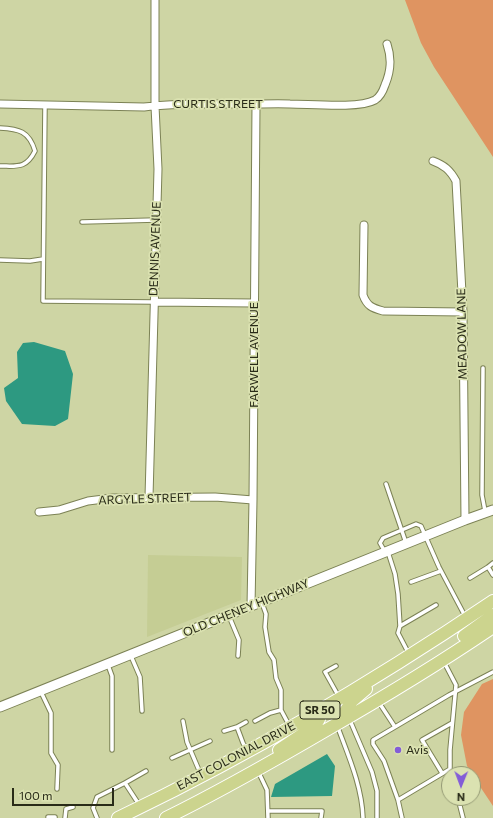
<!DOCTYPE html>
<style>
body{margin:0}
#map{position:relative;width:493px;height:818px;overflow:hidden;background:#ced5a4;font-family:Commissioner,sans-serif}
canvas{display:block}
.north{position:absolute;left:441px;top:766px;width:40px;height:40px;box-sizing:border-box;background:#dbe2b1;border:1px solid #949974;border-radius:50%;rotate:181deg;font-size:11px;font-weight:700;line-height:16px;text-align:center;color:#292b18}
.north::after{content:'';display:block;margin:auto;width:14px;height:18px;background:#835dd7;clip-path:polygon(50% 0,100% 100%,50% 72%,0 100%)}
.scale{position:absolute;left:12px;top:788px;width:102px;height:18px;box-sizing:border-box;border:2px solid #292b18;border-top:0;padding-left:5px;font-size:12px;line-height:14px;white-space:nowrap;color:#292b18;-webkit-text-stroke:3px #dbe2b1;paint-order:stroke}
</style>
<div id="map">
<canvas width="493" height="818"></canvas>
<div class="north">N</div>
<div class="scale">100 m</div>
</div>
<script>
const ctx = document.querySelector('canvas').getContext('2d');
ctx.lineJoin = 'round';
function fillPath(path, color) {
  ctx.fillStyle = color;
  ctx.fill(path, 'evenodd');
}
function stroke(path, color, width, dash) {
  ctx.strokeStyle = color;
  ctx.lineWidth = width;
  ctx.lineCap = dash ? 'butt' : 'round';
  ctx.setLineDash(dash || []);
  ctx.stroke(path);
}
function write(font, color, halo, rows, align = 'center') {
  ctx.font = font + ' Commissioner,sans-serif';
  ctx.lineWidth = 3.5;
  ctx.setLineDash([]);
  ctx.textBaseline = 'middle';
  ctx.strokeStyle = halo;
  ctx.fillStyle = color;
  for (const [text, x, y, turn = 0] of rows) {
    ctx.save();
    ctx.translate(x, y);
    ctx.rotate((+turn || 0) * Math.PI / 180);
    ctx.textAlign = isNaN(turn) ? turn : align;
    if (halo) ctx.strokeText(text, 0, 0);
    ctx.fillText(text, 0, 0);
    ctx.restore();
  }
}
fillPath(new Path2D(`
 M148 555 242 557 241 600 147 637Z`), '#c5cd94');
fillPath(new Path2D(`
 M405 0H493V157L434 67 421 43Z
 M493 679V806L473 776V774L467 766 461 735 464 712 482 684Z`), '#df9461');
fillPath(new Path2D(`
 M34 342 65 351 73 374 68 419 55 426 22 424 6 401 4 388 18 378 17 352 23 343Z
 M327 754 335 766 332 796 271 797 275 784Z`), '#2d9981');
const service = new Path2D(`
 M45 105 43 301 154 302
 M0 128C19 129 29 131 35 151 26 169 17 166 0 166
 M82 222 156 220
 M0 260 30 261 43 259
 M483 368 482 495 485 511
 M386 484 406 543
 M385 552 380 543 383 538 416 524 421 526 439 567 466 618
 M388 552 395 574 398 594 400 626 398 633 409 654
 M493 563 488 567 493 575
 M470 578 488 567
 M411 582 441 571
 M262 603 266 614 265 627 269 652 274 660 276 678 281 690V710L289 725
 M229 616 239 640 238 656
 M400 626 436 605
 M131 656 140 677 142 711
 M444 662 456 685 450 750V769L451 774
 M108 665 112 676V750
 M336 666 325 672 339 697
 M41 692 51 713V753L58 765 57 789
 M378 701 395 727 449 695 493 672
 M349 718 372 772 377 791V818
 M183 721 187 742 201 775
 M255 721 270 713 281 710
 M337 725C348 755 362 786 363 818
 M237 727 246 722
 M395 727 373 740V744L384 761 398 800
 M224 731 237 727 243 743 247 750
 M172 758 210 741
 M258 771 267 790 268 818
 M442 773 422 740 452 723
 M125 783 146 771
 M458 798 463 818
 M268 811H322L321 818
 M48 817H55V818
 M65 818 66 809 73 807
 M97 818 93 808 97 797 125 783 140 806
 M402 818 398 800 450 769`);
const minor = new Path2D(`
 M0 104 144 107C173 103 202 104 232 104 251 105 271 103 290 104 310 104 359 109 375 100 380 97 383 91 385 85 391 71 392 59 387 44
 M433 161C444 165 450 170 456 181L463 312 465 520
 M364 225 363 295C367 306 372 308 383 311L463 312
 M154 302 254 303
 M149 497 158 169 155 106V0
 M39 512 59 510 88 501 112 498 215 497 253 500
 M251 606 253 500 256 105`);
const tertiary = new Path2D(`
 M0 707 465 520 493 510`);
const trunk = new Path2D(`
 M464 636 493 615
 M338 722 352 701 366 689
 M279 750 315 726 319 719 320 710
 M118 818C248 756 373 682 493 601
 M166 818C221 791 275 760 328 729 384 697 440 663 493 627`);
stroke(service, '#7c8255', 5.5);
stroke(minor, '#7c8255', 9);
stroke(tertiary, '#7c8255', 11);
stroke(trunk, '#fff', 14);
stroke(service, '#fff', 3.5);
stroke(minor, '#fff', 7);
stroke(tertiary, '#fff', 9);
stroke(trunk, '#ccd48e', 12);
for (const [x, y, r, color] of [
 [398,750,4,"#835dd7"]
]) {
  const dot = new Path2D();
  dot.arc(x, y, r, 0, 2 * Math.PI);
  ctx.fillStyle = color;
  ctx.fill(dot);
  stroke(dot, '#dbe2b1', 1.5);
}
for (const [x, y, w] of [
 [320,710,40]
]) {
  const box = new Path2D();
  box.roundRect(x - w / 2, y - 9, w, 18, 3);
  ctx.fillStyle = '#dbe2b1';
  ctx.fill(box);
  stroke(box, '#292b18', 1);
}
write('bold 11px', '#292b18', null, [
 ["SR 50",320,710]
]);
write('12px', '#292b18', '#dbe2b1', [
 ["CURTIS STREET",218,104],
 ["DENNIS AVENUE",155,249,-88],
 ["MEADOW LANE",462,334,-91],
 ["FARWELL AVENUE",254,355,-90],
 ["ARGYLE STREET",145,499,-2],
 ["OLD CHENEY HIGHWAY",246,608,-22],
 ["EAST COLONIAL DRIVE",236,756,-28]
]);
write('12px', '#292b18', '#dbe2b1', [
 ["Avis",406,750]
], 'left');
</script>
